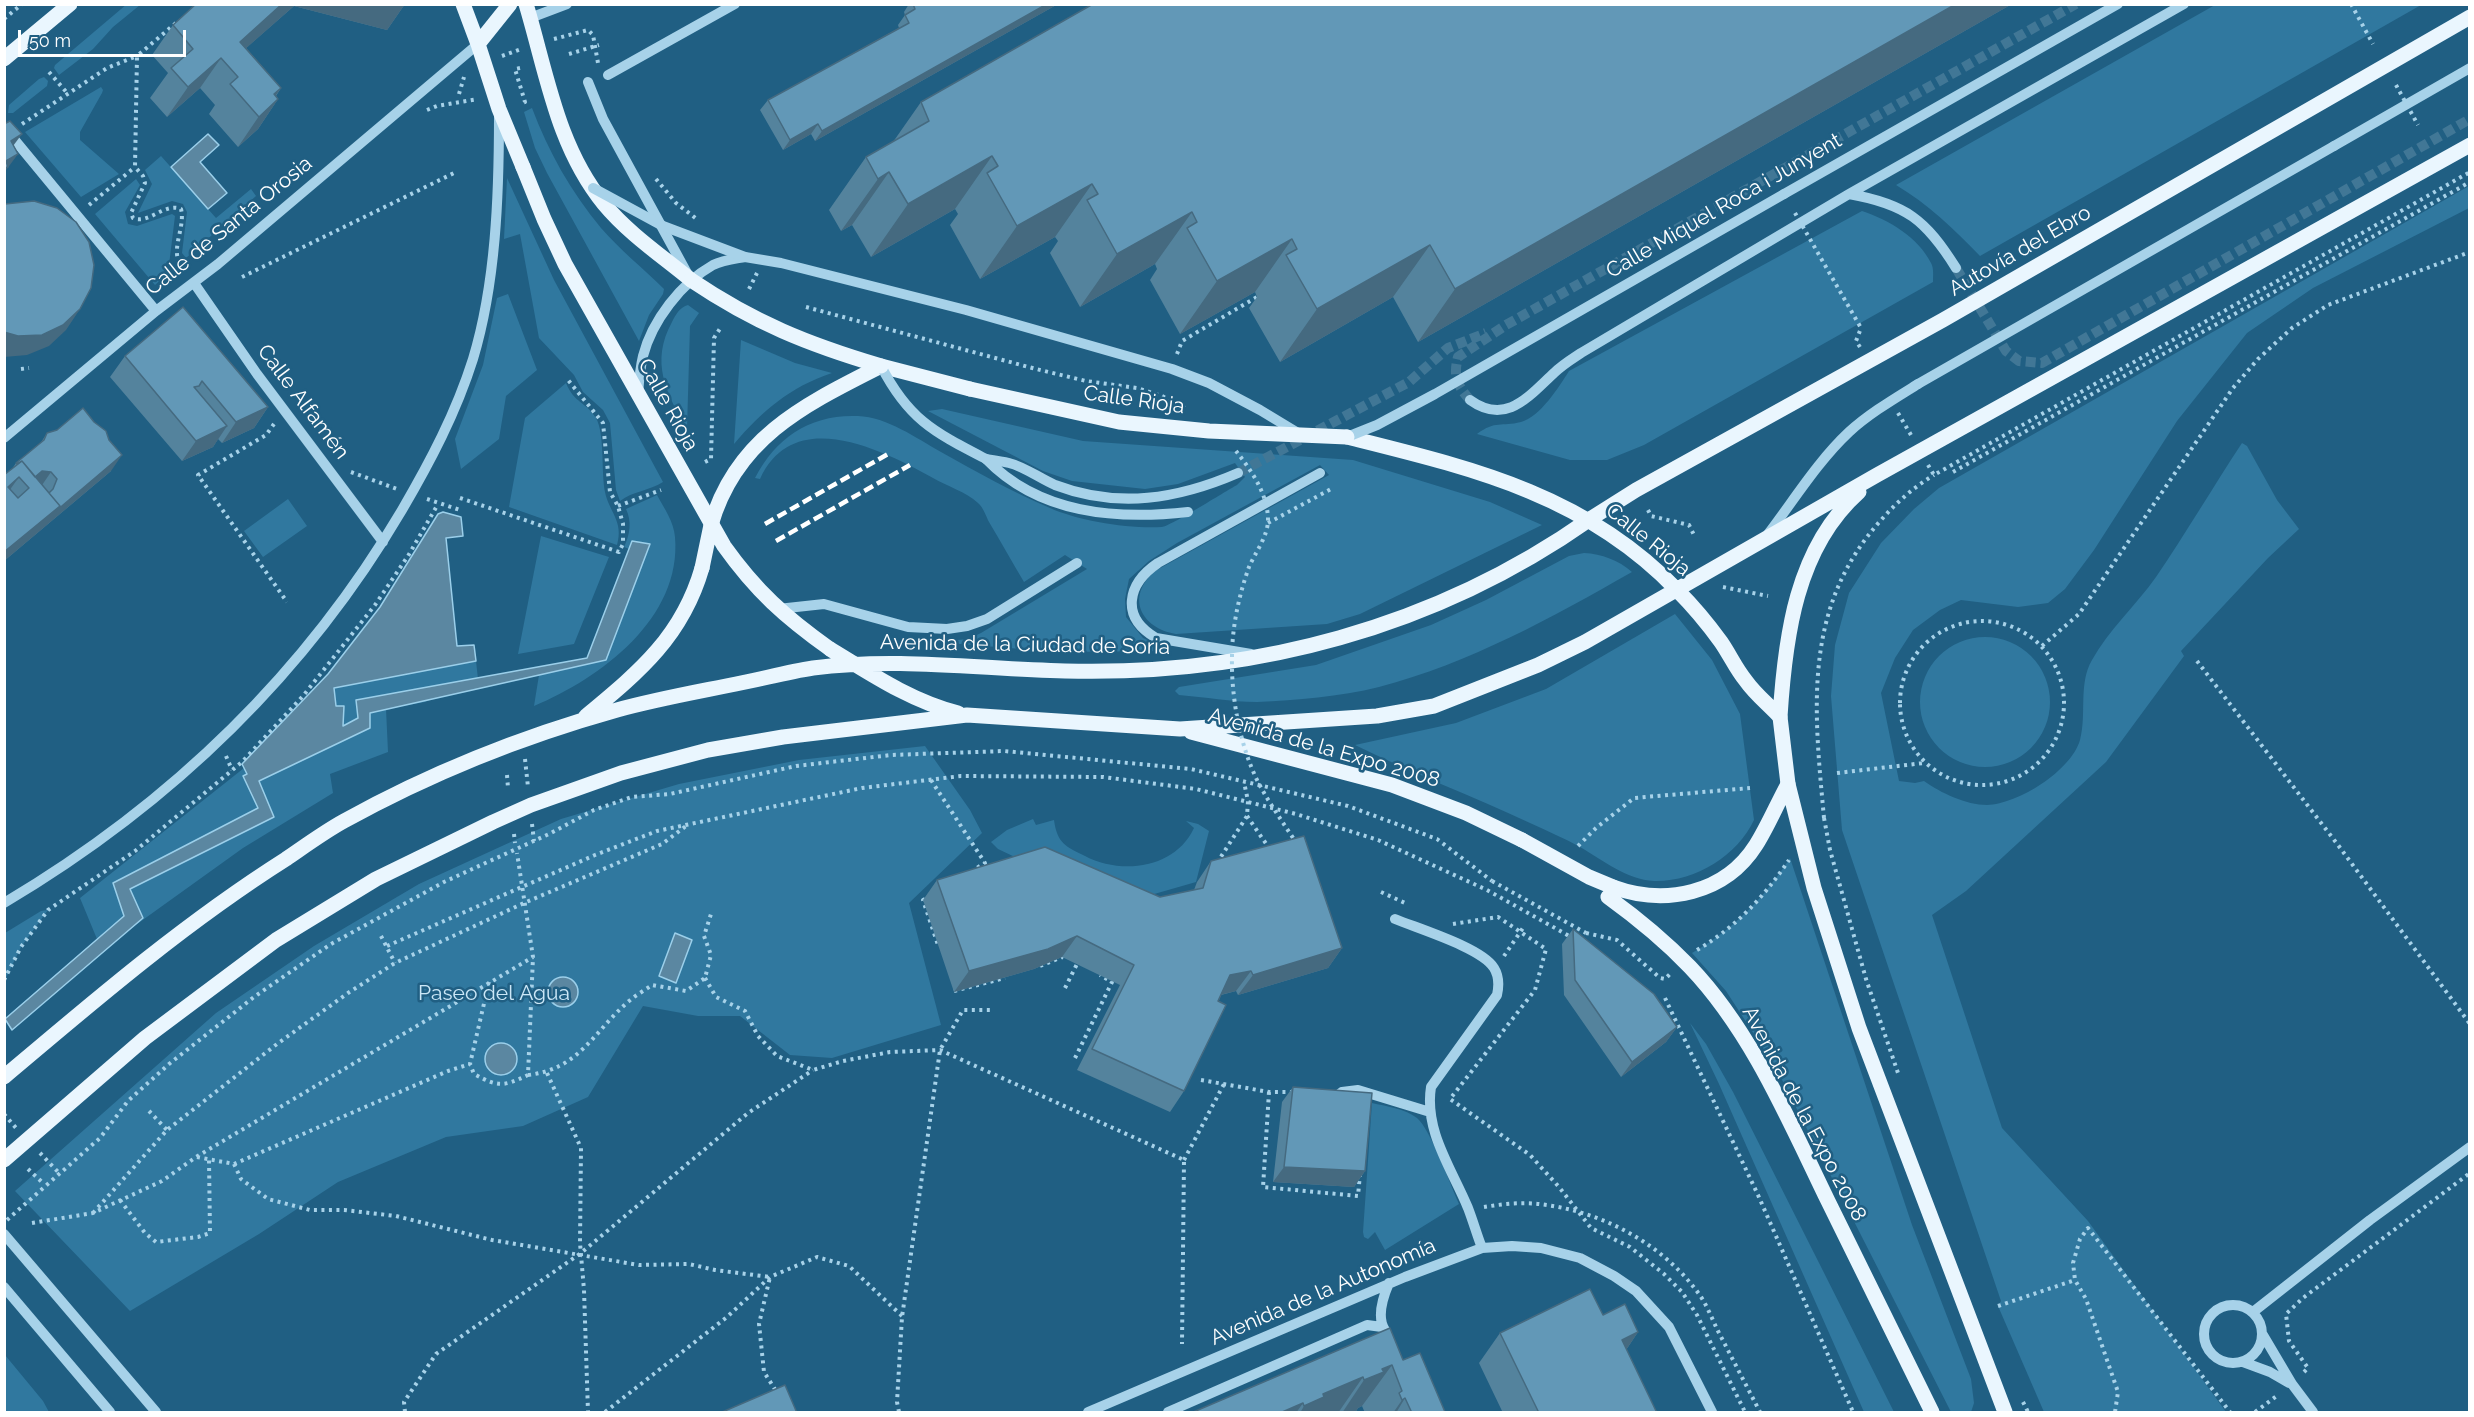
<!DOCTYPE html>
<meta charset="utf-8">
<style>
body{margin:0}
#map{position:relative;width:2474px;height:1417px;overflow:hidden;background:#205f83;font-family:Raleway,sans-serif}
canvas{display:block}
.frame{position:absolute;inset:0;border:6px solid #fff;pointer-events:none}
.scale{position:absolute;left:18px;top:30px;width:168px;height:27px;box-sizing:border-box;border:3px solid #fff;border-top:0;padding-left:8px;font-size:18px;line-height:21px;white-space:nowrap;color:#fff;-webkit-text-stroke:4px #205f83;paint-order:stroke}
</style>
<div id="map">
<canvas width="2474" height="1417"></canvas>
<div class="frame"></div>
<div class="scale">50 m</div>
</div>
<script>
const ctx = document.querySelector('canvas').getContext('2d');
ctx.lineJoin = 'round';
function fillPath(path, color) {
  ctx.fillStyle = color;
  ctx.fill(path, 'evenodd');
}
function stroke(path, color, width, dash) {
  ctx.strokeStyle = color;
  ctx.lineWidth = width;
  ctx.lineCap = dash ? 'butt' : 'round';
  ctx.setLineDash(dash || []);
  ctx.stroke(path);
}
function write(font, color, halo, rows, align = 'center') {
  ctx.font = font + ' Raleway,sans-serif';
  ctx.lineWidth = 5;
  ctx.setLineDash([]);
  ctx.textBaseline = 'middle';
  ctx.strokeStyle = halo;
  ctx.fillStyle = color;
  for (const [text, x, y, turn = 0] of rows) {
    ctx.save();
    ctx.translate(x, y);
    ctx.rotate((+turn || 0) * Math.PI / 180);
    ctx.textAlign = isNaN(turn) ? turn : align;
    if (halo) ctx.strokeText(text, 0, 0);
    ctx.fillText(text, 0, 0);
    ctx.restore();
  }
}
fillPath(new Path2D(`
 M127 4 140 5 113 27 93 49 59 75 54 68 55 65Z
 M2215 5H2421L1980 256C1954 229 1928 204 1896 185Z
 M44 77 48 81 47 86 13 113H8L9 105 39 79Z
 M101 87 103 90 102 93 80 132V140L119 174 81 197 25 132Z
 M532 108C548 151 571 192 601 228 620 250 643 268 664 289L663 294 649 315 639 341 547 173 535 148 524 112Z
 M161 156 216 218 251 189 256 196 186 258 182 253 187 212 183 204 172 201 138 213 152 184 145 170Z
 M507 178 554 280 663 482C649 491 633 491 620 501L616 490 610 423 603 410 583 392 574 375 539 338 520 234 504 239Z
 M136 179 140 185 125 212 128 224 137 226 172 214 175 216 168 273 155 285 95 214Z
 M2469 186V208L2313 288 2247 333 2177 421 2094 550 2065 589 2048 603 2018 607 1961 600 1940 610 1913 630 1895 658 1881 693 1899 781 1915 783 1924 781C1941 793 1966 805 1987 805 2018 804 2071 771 2080 740 2087 714 2078 684 2092 660 2108 631 2137 604 2156 577 2186 533 2213 487 2242 443L2247 446 2277 500 2299 529 2268 558 2181 651 2184 656 2106 762 1966 891 1932 915 2002 1128 2088 1221 2226 1412H2044L1998 1306 2001 1301 1842 830 1831 696 1835 645 1849 593 1881 543 1914 509 1939 488Z
 M1862 211C1889 220 1918 237 1931 263 1934 268 1933 276 1933 282L1644 445 1607 460H1570L1477 434C1496 420 1501 427 1521 422 1540 417 1559 387 1569 371Z
 M508 294 537 370 506 396 499 439 461 469 455 439 483 365 497 298Z
 M688 305 699 313 690 326 687 429C666 393 650 362 672 322 676 314 680 307 688 305Z
 M741 340 795 363 832 373C790 387 762 411 734 444Z
 M566 383C574 403 586 402 596 418 605 434 601 472 605 492 609 512 624 521 617 545L509 507 525 418Z
 M942 409 1083 441 1353 460 1490 502 1542 525 1360 614 1327 624 1176 634C1141 628 1125 597 1155 571L1329 475 1320 465 1177 543 1149 561 1129 579 1125 599 1126 617 1143 638 1165 648 1164 651 1058 652 936 642 968 639 981 633 1087 569 1065 555 1024 582C1012 562 1001 542 989 522 986 516 983 507 978 503 966 492 947 486 933 478 882 450 794 405 760 479L755 478C776 437 811 414 858 416 887 417 916 438 941 452 977 472 1012 492 1050 508 1079 521 1129 529 1162 527 1171 526 1224 492 1237 485L1245 477 1235 463 1178 484 1145 489 1072 481 1043 471 928 411Z
 M657 495C664 508 674 522 675 537 682 618 601 678 534 706L539 675 606 660 649 544 632 541 629 549 624 547C630 534 632 522 626 509Z
 M288 499 307 526 263 557 244 531Z
 M541 536 609 557 574 644 518 654Z
 M1584 553C1602 554 1618 560 1632 572 1551 618 1470 663 1379 687 1339 697 1297 700 1257 702 1231 702 1205 697 1179 695L1175 691 1179 687 1316 665 1431 625 1486 600 1569 556Z
 M1675 614 1712 660 1740 714 1754 820C1737 856 1695 882 1654 881 1627 880 1603 860 1580 847 1564 838 1547 831 1530 823 1472 796 1412 773 1355 745L1456 723 1546 689Z
 M1920 702a65 65 0 1 1 130 0a65 65 0 1 1-130 0Z
 M476 661 478 679 425 702 386 709 388 752 330 774 333 793 243 848 126 932 12 1030 4 1019 97 939 80 898 244 768 247 774 344 706H336L333 688Z
 M925 746 970 810 982 833 909 903 941 1025 832 1058 790 1055 740 1016H698L643 1006 588 1097 523 1126 446 1137 338 1182 259 1234 130 1311 15 1191 216 1013 314 946 419 884 561 819 679 784 799 760Z
 M1033 819 1036 825 1054 820C1057 843 1066 847 1085 856 1121 875 1175 869 1194 828L1186 821 1198 824 1209 831 1196 882 1116 905 998 849 991 842 1007 830Z
 M1790 858 1912 1225 1971 1379 1974 1403 1971 1412H1951L1776 1068 1726 991 1692 953C1734 929 1764 898 1790 858Z
 M48 910 21 947 5 980V933L41 911Z
 M1690 1023 1706 1044 1733 1092 1894 1412H1864L1719 1084Z
 M1372 1103C1385 1106 1406 1109 1417 1118 1431 1130 1450 1184 1459 1204L1385 1250 1375 1232 1368 1239 1364 1237 1363 1232Z
 M5 1355 43 1401 49 1412H5Z`), '#30789f');
const water = new Path2D(`
 M208 134 219 145 200 162 227 193 208 209 171 167Z
 M443 512 461 517 463 536 446 538 457 646 474 645 476 661 334 688 336 706H344L343 726 358 718 356 700 587 658 632 541 650 544 606 660 370 713V728L259 781 274 817 130 889 143 918 12 1030 5 1019 124 916 113 883 258 808 243 776 247 774 242 764 328 674 380 607 438 514Z
 M675 933 692 940 676 983 659 976Z
 M548 992a15 15 0 1 1 30 0a15 15 0 1 1-30 0Z
 M485 1059a16 16 0 1 1 32 0a16 16 0 1 1-32 0Z`);
fillPath(water, '#5b87a1');
stroke(water, '#9bcfea', 1.5);
stroke(new Path2D(`
 M1956 268 2006 351 2019 361 2042 363 2470 119
 M1470 400C1457 385 1453 377 1458 357L1506 325 2076 4
 M1238 473 1409 382 1448 348 1486 333`), '#417796', 10, [10, 5]);
stroke(new Path2D(`
 M2351 4 2373 44
 M4 19 22 4
 M176 23 137 56 135 167 143 176 145 183 131 213 133 218C148 225 165 202 181 209 186 229 168 251 183 269
 M554 39 588 30 593 35 598 63
 M569 54 599 45
 M502 56 521 49
 M520 68 515 69 525 102 520 103
 M49 72 68 94
 M459 94 464 77
 M427 110 437 106 478 99
 M22 124 107 68 137 56
 M656 179 676 203 698 220
 M89 205 135 167
 M242 277 454 173
 M749 289 757 273
 M1860 347 1856 341 1861 328
 M1177 354 1182 341 1257 297
 M21 369 29 368
 M1898 413 1911 435
 M274 424 266 435 198 475 287 602
 M1928 465 1934 475 2470 172
 M351 472 397 489
 M1953 472 2470 182
 M460 498 619 552 623 544V524L618 506 610 492 603 423 568 380
 M427 499 460 510
 M618 506 661 490
 M1648 510 1651 516 1689 525 1694 535
 M1268 523 1331 489
 M1723 587 1768 596
 M1900 703a82 82 0 1 1 164 0a82 82 0 1 1-164 0Z
 M2042 646 2079 614 2233 388 2258 359 2292 328 2328 305 2470 252
 M2197 661 2338 845 2470 1024
 M226 756 232 770
 M525 759 528 787
 M1837 773 1924 763
 M507 775 508 788
 M931 780 985 863 975 869
 M1247 816 1269 848
 M1824 818 1830 850 1866 979 1898 1073
 M532 824 534 841
 M514 834 515 843
 M1578 846 1596 828 1634 798 1750 788
 M1217 863 1247 816 1248 801 1244 782
 M1381 892 1405 903
 M925 899 923 900 938 945
 M1453 924 1498 917 1546 949 1535 990 1450 1099 1530 1155 1559 1187 1591 1228 1630 1247 1664 1274 1682 1292 1697 1315 1745 1412
 M1586 933 1617 940 1660 978 1665 979 1671 973
 M381 936 395 963
 M387 946 595 855 657 831 862 788 961 776 1103 777 1196 789 1296 814 1378 840 1487 890
 M1697 950C1736 927 1764 897 1789 860
 M1504 956 1525 925
 M1040 966 1062 957 1066 959
 M705 978 716 997 745 1011 758 1036 777 1056 813 1070 843 1061 890 1052 940 1050 1184 1160 1182 1344
 M4 980 21 947 48 910 135 851 242 762 303 696 375 605 408 556 438 504
 M489 982 470 1064 474 1074C498 1087 503 1087 528 1075L533 957 517 853
 M1065 988 1077 964
 M954 991 1005 978
 M1665 998 1758 1195 1853 1412
 M1075 1058 1112 982 1100 975
 M547 1073 581 1148 580 1243 584 1290 588 1412
 M528 1075C580 1069 593 1032 629 1001 636 995 645 990 652 985L686 991 705 978 711 955 704 936 711 914
 M1201 1080 1269 1092H1293
 M1269 1092 1263 1187 1358 1196 1360 1174
 M149 1111 167 1130
 M4 1114 16 1128
 M40 1153 60 1174
 M197 1157 234 1164 448 1071 470 1064
 M1184 1160 1224 1084
 M234 1164 241 1179 268 1199 310 1210H344L396 1216 492 1240 639 1265 689 1264 715 1270 770 1277 759 1324 764 1372 776 1391
 M28 1169 44 1184
 M120 1200 145 1233 156 1242 198 1237 210 1233 209 1160
 M1484 1207C1502 1204 1522 1202 1539 1204 1601 1211 1662 1243 1699 1294 1707 1305 1712 1319 1718 1331 1732 1358 1746 1385 1760 1412
 M93 1213 167 1130 277 1044 348 993 395 963 524 903 662 844 686 826
 M7 1220 100 1138 128 1101 169 1064 254 997 331 944 444 882 549 834 594 810 632 797 670 794 796 766 891 755 1004 751 1191 769 1348 806 1437 839 1492 881
 M32 1223 93 1213 162 1181 196 1157 533 957
 M1998 1306 2075 1280
 M2304 1372 2308 1368 2289 1341 2286 1314 2303 1298 2470 1173
 M2023 1402 2028 1412
 M405 1412 404 1402 436 1354 581 1253 748 1113 813 1070
 M605 1412 727 1317 770 1277 817 1257 849 1266 902 1316
 M899 1412 897 1402 902 1317 940 1050 963 1010H993
 M2115 1412 2118 1392 2086 1299 2075 1280 2073 1263 2080 1239 2088 1228 2230 1412
 M2255 1412 2278 1395`), '#a7d2e9', 4, [3, 4.5]);
stroke(new Path2D(`
 M530 18 567 4
 M608 75 735 4
 M588 82 603 119 688 275
 M4 127 156 311
 M2334 146 2470 68
 M1784 194 2118 4
 M1849 194C1906 204 1926 220 1956 268
 M194 283 257 374 383 542
 M638 394C639 381 640 368 643 356 652 321 681 283 713 265 723 260 734 259 745 257
 M1470 400C1506 426 1529 396 1554 373 1562 365 1572 359 1581 353L1849 194 2184 4
 M4 438 156 311 218 264 478 44
 M986 459C993 460 1001 461 1009 463 1025 467 1039 478 1055 485 1118 509 1178 499 1238 473
 M986 459C1039 514 1116 520 1188 512
 M1768 534C1794 500 1818 461 1849 432 1870 413 1894 399 1918 384
 M778 609 824 604 908 627 947 629 967 626 987 619 1077 563
 M1251 654 1156 638C1120 617 1127 584 1158 563L1320 473
 M4 903C169 805 304 676 402 510 430 462 456 413 473 359 496 283 499 195 499 116
 M1395 919C1419 929 1482 948 1494 968 1499 976 1499 986 1497 995L1431 1087C1424 1131 1452 1169 1468 1208 1473 1221 1477 1235 1482 1248
 M1334 1098 1342 1092 1358 1090 1430 1112
 M4 1234 156 1412
 M4 1287 110 1412
 M2204 1334a29 29 0 1 1 58 0a29 29 0 1 1-58 0Z
 M2253 1312 2370 1220 2470 1147
 M1385 1330C1376 1317 1383 1297 1389 1283
 M2263 1335 2292 1384 2313 1412
 M2243 1362 2270 1372 2289 1383
 M1088 1412 1405 1277 1482 1248 1512 1246 1541 1248 1580 1258 1614 1276 1636 1291 1669 1327 1712 1412
 M1168 1412 1367 1325 1382 1327`), '#a7d2e9', 10);
stroke(new Path2D(`
 M463 4 478 44 499 109 523 167
 M526 4C547 74 557 146 604 204 629 234 662 256 691 280
 M478 44 510 4
 M4 59 70 4
 M1347 437C1471 468 1585 494 1677 590 1693 606 1708 624 1721 642 1730 655 1736 669 1746 681 1755 694 1769 705 1780 717
 M711 525C736 437 806 404 881 366L970 389
 M830 649C871 674 911 701 958 713
 M586 716C639 672 682 637 702 568
 M1780 717C1785 637 1796 548 1859 492
 M1191 732 1392 785 1466 813 1522 840
 M1788 784 1814 888 1859 1028 2005 1412
 M1613 887C1665 906 1725 894 1756 845 1768 826 1777 804 1788 784
 M1608 897C1637 918 1665 941 1690 967 1752 1032 1789 1121 1828 1201 1863 1271 1897 1342 1932 1412
 M4 1077C95 1000 185 923 286 859 305 846 324 832 344 821 429 774 524 736 617 710 657 699 697 692 736 684 762 679 787 672 813 668 897 657 980 669 1065 671 1253 676 1435 628 1590 519
 M4 1160 145 1038 276 940 376 879 493 822 531 805 621 773 708 750 783 737 967 715 1180 729 1377 716 1434 706 1538 665 1585 642 1877 475 2470 145`), '#eaf6fe', 15);
stroke(new Path2D(`
 M765 524 888 454
 M776 541 910 465`), '#fff', 4.5, [10, 4.5]);
stroke(new Path2D(`
 M2396 85 2418 125
 M1795 213 1861 328
 M806 307 1036 369 1086 381 1137 388 1162 396 1187 409
 M1236 451C1251 470 1268 494 1268 520 1268 536 1255 553 1249 567 1239 595 1232 627 1232 657 1231 697 1240 746 1258 782 1269 803 1282 821 1295 841
 M705 462 711 459 714 338 721 327
 M1824 818C1814 709 1802 607 1882 519 1897 502 1914 487 1934 475
 M1492 881 1586 933
 M1487 890 1571 937`), '#a7d2e9', 4, [3, 4.5]);
stroke(new Path2D(`
 M593 188 663 226 745 257 781 263 966 310 1172 369 1209 383 1260 410 1298 433
 M881 366C909 420 934 432 986 459
 M1918 384 2334 146
 M1347 437 1377 425 1435 394 1784 194`), '#a7d2e9', 10);
stroke(new Path2D(`
 M523 167 544 219 565 264 724 546C756 591 785 617 830 649
 M691 280C755 323 807 344 881 366
 M970 389 1119 422 1209 431 1347 437
 M1590 519 1636 490 1943 320 2470 17
 M702 568 711 525
 M1780 717 1788 784
 M1522 840 1589 877 1613 887`), '#eaf6fe', 15);
fillPath(new Path2D(`
 M196 4H405L387 30 294 6 246 48 281 88 276 96 278 99 258 129 238 147 209 114 215 105 200 88 167 117 150 98 168 73 152 55 173 25Z
 M909 4H1058L815 141 811 134 783 150 760 110 768 100 899 28 898 25 905 15 904 12Z
 M2012 4 1418 342 1393 297 1280 362 1249 308 1257 297 1255 292 1180 334 1150 280 1157 269 1155 264 1080 307 1050 253 1058 241 1055 237 980 279 950 225 958 214 955 209 871 257 852 225 841 231 829 210 866 157 893 142 921 102Z
 M183 307 268 407 254 428 222 443 218 439 213 447 182 461 110 377 125 356Z
 M47 433 111 471 4 561 12 469 16 463 40 444Z
 M1211 861 1342 948 1328 968 1238 995 1236 991 1221 995 1184 1091 1170 1112 1077 1070 1120 985 1062 957 1034 969 954 992 923 900 937 880 1160 897 1194 890 1197 882Z
 M1573 929 1677 1027 1666 1042 1621 1077 1564 995 1562 944Z
 M1293 1087 1365 1171 1354 1187 1273 1182 1282 1102Z
 M1603 1315 1638 1332 1626 1350 1657 1413H1503L1479 1363 1500 1333Z
 M1403 1360 1445 1412 1365 1413 1362 1406 1358 1408 1355 1413H1191Z`), '#54839d');
fillPath(new Path2D(`
 M282 4H405L387 30 294 6 227 65 240 42Z
 M1047 4H1058L815 141 822 131Z
 M1956 4H2012L1418 342 1455 289Z
 M221 58 200 88 167 117 188 87Z
 M281 88 264 112 278 99 258 129 238 147 274 94Z
 M818 124 811 134 783 150 790 140Z
 M22 134 7 154 11 141Z
 M18 154 4 173V163L6 161Z
 M992 156 955 209 871 257 908 204Z
 M889 172 852 225 841 231 878 179Z
 M1092 184 1055 237 980 279 1017 226Z
 M1192 212 1155 264 1080 307 1117 254Z
 M1292 239 1255 292 1180 334 1217 281Z
 M1430 245 1393 297 1280 362 1317 309Z
 M80 309 66 330 49 346 27 355 4 357V332Z
 M268 407 254 428 222 443 236 422Z
 M227 426 213 447 182 461 196 441Z
 M122 455 111 471 4 561V552L60 506Z
 M42 471 51 472 40 488 31 480Z
 M19 477 4 498 8 487Z
 M1077 936 1062 957 1034 969 954 992 969 971Z
 M1342 948 1328 968 1238 995 1253 975Z
 M1251 971 1236 991 1216 996 1230 975Z
 M1677 1027 1666 1042 1621 1077 1632 1062Z
 M1284 1167 1365 1171 1354 1187 1273 1182Z
 M1638 1332 1618 1362 1622 1340Z
 M1392 1365 1362 1406 1358 1408 1355 1413H1342L1364 1380 1382 1369Z
 M1363 1377 1338 1413H1300L1304 1406 1323 1394Z
 M1405 1398 1396 1413H1393L1402 1400Z
 M1303 1403 1296 1413H1280Z`), '#456a80');
const building = new Path2D(`
 M196 4H282L240 42 281 88 274 94 278 99 259 117 230 84 238 77 221 58 188 87 171 68 193 49 173 25Z
 M913 4H1047L822 131 818 124 790 140 768 100 909 23 905 15 915 9Z
 M1093 4H1956L1455 289 1430 245 1317 309 1286 255 1297 249 1292 239 1217 281 1187 228 1197 222 1192 212 1117 254 1087 200 1098 194 1092 184 1017 226 987 173 998 166 992 156 908 204 889 172 878 179 866 157 929 121 921 102Z
 M10 121 22 134 11 141 18 154 6 161 8 167 4 168V124Z
 M4 201 5 204 34 201 57 208 76 222 89 242 94 265 91 288 80 309 63 325 42 335 18 336 4 332Z
 M183 307 268 407 236 422 202 381 199 386 194 387 227 426 196 441 125 356Z
 M83 408 94 422 106 431 109 440 122 455 56 511 60 506 49 493 53 489 57 479 51 472 42 471 35 477 22 461 17 464 16 463 44 440 47 433 57 430Z
 M22 461 60 506 4 552V475ZM19 477 29 488 18 498 8 487Z
 M1304 836 1342 948 1253 975 1251 971 1230 975 1218 1001 1226 1005 1184 1091 1092 1049 1134 965 1077 936 1048 949 969 971 937 880 1045 847 1160 897 1203 888 1211 861Z
 M1573 929 1654 994 1677 1027 1632 1062 1575 980Z
 M1293 1087 1372 1093 1365 1171 1284 1167Z
 M1590 1289 1603 1315 1625 1304 1638 1332 1622 1340 1657 1413H1539L1500 1333Z
 M1390 1328 1403 1360 1420 1353 1445 1412 1412 1413 1405 1398 1402 1400 1399 1393 1402 1391 1392 1365 1382 1369 1384 1372 1364 1380 1363 1377 1323 1394 1324 1397 1304 1406 1303 1403 1280 1413H1191Z
 M785 1385 797 1413H720Z`);
fillPath(building, '#6298b7');
stroke(building, '#456a80', 1.5);
write('21px', '#fff', '#205f83', [
 ["Calle Miquel Roca i Junyent",1724,206,-30],
 ["Calle de Santa Orosia",229,226,-39],
 ["Autovía del Ebro",2020,251,-30],
 ["Calle Rioja",1134,400,8],
 ["Calle Alfamén",303,402,53],
 ["Calle Rioja",668,405,61],
 ["Calle Rioja",1648,540,39],
 ["Avenida de la Ciudad de Soria",1025,645,1],
 ["Avenida de la Expo 2008",1324,748,16],
 ["Avenida de la Expo 2008",1804,1114,62],
 ["Avenida de la Autonomía",1323,1292,-23]
]);
write('21px', '#cbe7f7', '#205f83', [
 ["Paseo del Agua",494,994]
]);
</script>
